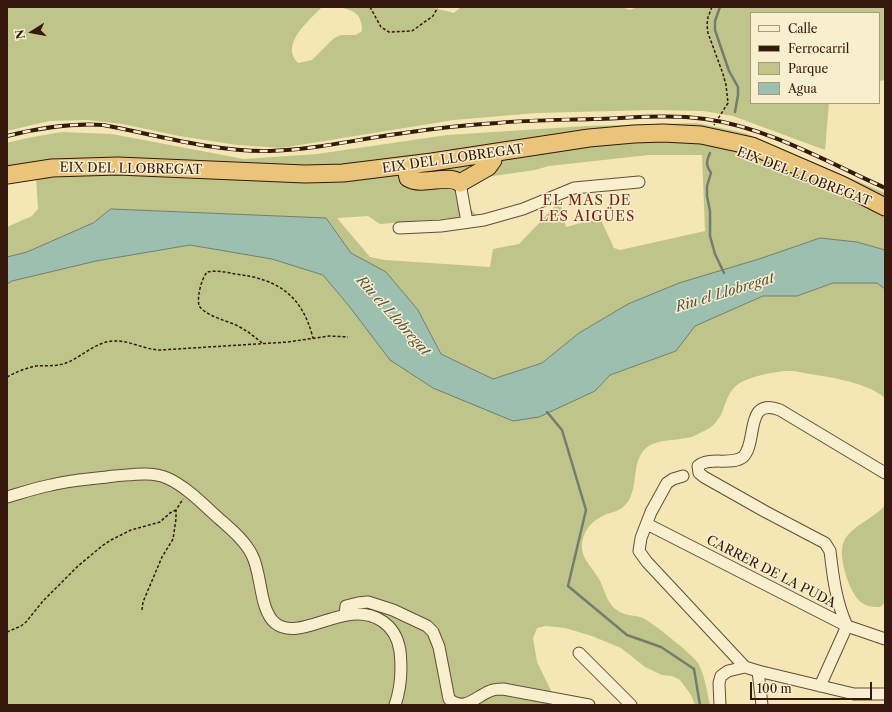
<!DOCTYPE html>
<meta charset="utf-8">
<style>
body{margin:0}
#map{position:relative;width:892px;height:712px;overflow:hidden;background:#f5e7b5;font-family:"Libre Caslon Text",serif}
canvas{display:block}
.frame{position:absolute;inset:0;border:8px solid #35190c;pointer-events:none}
.legend{position:absolute;left:750px;top:12px;width:130px;height:92px;box-sizing:border-box;background:#f8efcf;border:1px solid #aa9981;margin:0;padding:5px 7px;list-style:none;font-size:12px;color:#35190c}
.legend li{display:flex;align-items:center;gap:8px;height:20px}
.legend b{width:20px;border:1px solid #aa9981}
.north{position:absolute;left:12px;top:12px;width:40px;height:40px;-webkit-text-stroke:3px #f8efcf;paint-order:stroke;rotate:259deg;font-size:11px;font-weight:700;line-height:16px;text-align:center;color:#35190c}
.north::after{content:'';display:block;margin:auto;width:14px;height:18px;background:#35190c;clip-path:polygon(50% 0,100% 100%,50% 72%,0 100%)}
.scale{position:absolute;left:750px;top:682px;width:122px;height:18px;box-sizing:border-box;border:2px solid #35190c;border-top:0;padding-left:5px;font-size:12px;line-height:14px;white-space:nowrap;color:#35190c;-webkit-text-stroke:3px #f8efcf;paint-order:stroke}
</style>
<div id="map">
<canvas width="892" height="712"></canvas>
<div class="frame"></div>
<ul class="legend">
<li><b style="height:5px;background:#f8efcf"></b>Calle</li>
<li><b style="height:5px;background:#35190c"></b>Ferrocarril</li>
<li><b style="height:11px;background:#bfc48b"></b>Parque</li>
<li><b style="height:11px;background:#9cbfb0"></b>Agua</li>
</ul>
<div class="north">N</div>
<div class="scale">100 m</div>
</div>
<script>
const ctx = document.querySelector('canvas').getContext('2d');
ctx.lineJoin = 'round';
function fillPath(path, color) {
  ctx.fillStyle = color;
  ctx.fill(path, 'evenodd');
}
function stroke(path, color, width, dash) {
  ctx.strokeStyle = color;
  ctx.lineWidth = width;
  ctx.lineCap = dash ? 'butt' : 'round';
  ctx.setLineDash(dash || []);
  ctx.stroke(path);
}
function write(font, color, halo, rows, align = 'center') {
  ctx.font = font + ' "Libre Caslon Text",serif';
  ctx.lineWidth = 3;
  ctx.setLineDash([]);
  ctx.textBaseline = 'middle';
  ctx.strokeStyle = halo;
  ctx.fillStyle = color;
  for (const [text, x, y, turn = 0] of rows) {
    ctx.save();
    ctx.translate(x, y);
    ctx.rotate((+turn || 0) * Math.PI / 180);
    ctx.textAlign = isNaN(turn) ? turn : align;
    if (halo) ctx.strokeText(text, 0, 0);
    ctx.fillText(text, 0, 0);
    ctx.restore();
  }
}
fillPath(new Path2D(`
 M7 7H322C310 20 279 44 298 63L312 60 334 38 341 35H356L362 31C362 13 353 10 338 7H430L454 13 461 7H621L630 10 638 7H885V80L879 81V13H751V103H829L825 150 733 116 703 111 654 110 536 113 454 120 281 148 237 145 179 136 122 124 87 120 49 121 7 131Z
 M696 123 745 133 885 193V250L857 242 820 238 759 259 679 283 628 304 579 333 542 363 493 379 441 354 418 310 386 272 351 253 326 218 111 209 93 223 27 252 7 257V227L32 216 38 209 36 176 7 170V143L27 138 62 132 112 134 244 159 317 154 447 135 586 126ZM649 155H702L705 231 620 250 614 248 600 218 566 227 560 201 519 244 493 249 490 267 385 260 370 257 337 218 368 216 380 224 478 216C467 208 466 200 468 187L479 178 535 170 549 166Z
 M190 245 272 259 323 275 349 306 433 388 595 391 610 375 676 351 695 326 763 296H797L833 283H877L885 289V398C868 383 831 377 809 374 803 373 797 371 791 371 778 370 747 377 737 385 724 396 726 411 716 422 713 427 704 431 698 434 683 443 659 436 645 449 630 464 640 492 624 506 619 511 613 512 607 514 592 520 581 532 582 549 583 560 592 567 597 576 605 587 605 602 617 610 624 616 635 615 643 618 652 622 693 655 698 663 705 675 707 692 710 705H695L691 695 680 680 672 676 662 675 645 667 621 648 592 636 565 628 546 626 537 628 533 638 537 662 558 705H7V284L12 281 96 261Z
 M885 505V603L880 607C874 607 868 607 862 603 849 594 837 555 844 541 852 525 874 519 885 505Z`), '#bfc48b');
const water = new Path2D(`
 M111 209 326 218 351 253 386 272 418 310 441 354 493 379 542 363 579 333 628 304 679 283 759 259 820 238 857 242 885 250V289L877 283H833L797 296H763L695 326 676 351 610 375 595 391 539 417 513 421 433 388 390 360 349 306 323 275 272 259 190 245 96 261 12 281 7 284V257L27 252 93 223Z`);
fillPath(water, '#9cbfb0');
stroke(water, '#737d6e', 1);
stroke(new Path2D(`
 M720 7 715 21V30L729 71 738 87V95L735 112
 M710 153C706 162 706 165 711 173L707 186V196L710 211V236L715 254 724 273
 M547 412 562 430 586 510 568 586 627 635 661 647 694 669 700 705`), '#737d6e', 2.5);
const minor = new Path2D(`
 M460 183 467 222
 M399 228 441 226 484 220 523 209 574 188 639 182
 M683 476 673 479 667 483 651 512 641 538 639 551 647 562 745 667
 M7 497C21 493 36 488 51 485 71 480 93 479 114 476 131 475 151 471 167 478 185 486 201 502 215 515 228 527 244 539 252 555 262 574 259 609 275 623 301 644 346 597 382 621 393 628 398 638 400 651 402 669 401 688 395 705
 M647 524 847 626 885 639
 M345 615 346 606 358 603 368 602 393 610 427 626 433 632 439 647 449 699C465 712 475 697 490 691 494 689 499 689 503 689L589 705
 M579 653 631 705
 M758 671 762 705
 M820 686 847 626C836 602 833 577 830 551L825 543 766 512 704 477 699 473 698 466C709 456 731 466 743 457 758 443 744 396 780 410L885 473
 M720 705 719 683 721 676 728 671 745 667 758 671 854 694H885`);
const highway = new Path2D(`
 M407 173 408 178C423 187 448 173 460 183L488 167 493 160
 M7 175 52 168 118 166 305 174 343 173 432 162 589 138 634 134 663 133 701 135 752 146 842 185 885 207`);
stroke(minor, '#654c36', 13);
stroke(highway, '#35190c', 19);
stroke(new Path2D(`
 M370 7 381 27 389 32 412 31 433 16 438 7
 M712 7 708 17 707 25 708 33 723 74 726 85 728 103 714 125
 M262 343C254 336 246 330 236 325 224 320 207 316 199 306 197 296 201 280 207 272 216 270 226 272 235 274 278 279 302 295 313 338
 M7 377C16 372 26 368 36 366 46 365 56 367 66 363 82 357 95 342 113 341 130 340 144 350 161 350L288 342 329 336 348 337
 M142 610 143 602 162 557 173 539 176 519V510L183 499
 M7 632 21 626 26 622 43 601 78 566 102 546 111 540 131 530 160 522 170 513 176 510`), '#35190c', 1.5, [3, 2]);
stroke(minor, '#f8efcf', 11);
stroke(highway, '#eac47a', 17);
const rail = new Path2D(`
 M7 136C39 128 70 123 103 125 157 135 213 152 269 151 312 150 354 140 397 134 430 129 463 125 497 123 529 120 561 120 593 119 630 118 669 114 705 119 767 127 829 163 885 188`);
stroke(rail, '#35190c', 4);
stroke(rail, '#f8efcf', 2.5, [8]);
write('13px', '#35190c', '#f8efcf', [
 ["EIX DEL LLOBREGAT",453,159,-8],
 ["EIX DEL LLOBREGAT",131,169,1],
 ["EIX DEL LLOBREGAT",804,177,21],
 ["CARRER DE LA PUDA",771,572,27]
]);
ctx.letterSpacing = '1px';
write('14px', '#7a1f14', '#f8efcf', [
 ["EL MAS DE",587,201],
 ["LES AIGÜES",587,217]
]);
ctx.letterSpacing = '0px';
write('italic 14px', '#595345', '#f8efcf', [
 ["Riu el Llobregat",725,293,-17],
 ["Riu el Llobregat",393,316,48]
]);
</script>
